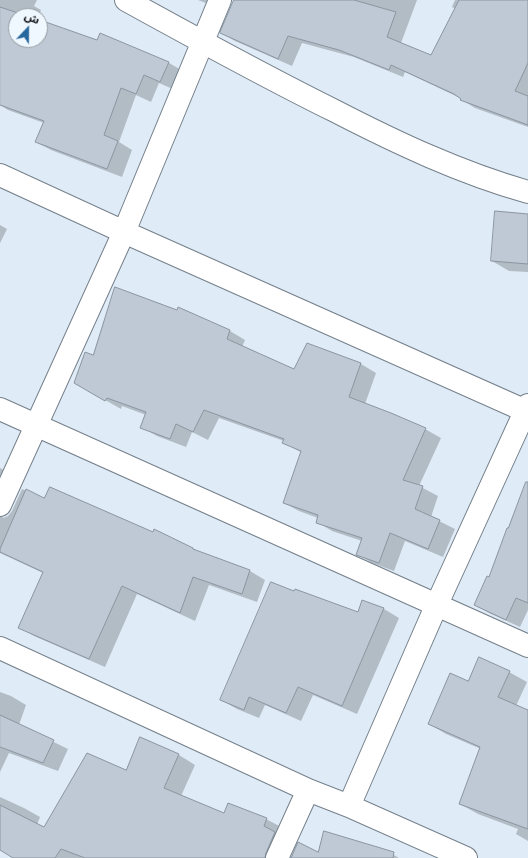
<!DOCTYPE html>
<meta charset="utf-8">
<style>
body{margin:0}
#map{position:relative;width:528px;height:858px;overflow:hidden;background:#dfebf7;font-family:Cabin,"Noto Sans Arabic",sans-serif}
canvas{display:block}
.north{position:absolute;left:8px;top:8px;width:40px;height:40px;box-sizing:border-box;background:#f0f8ff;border:1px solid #959ba1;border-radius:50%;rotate:22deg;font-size:11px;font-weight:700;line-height:16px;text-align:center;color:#0c1014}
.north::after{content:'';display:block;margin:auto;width:14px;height:18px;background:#26679d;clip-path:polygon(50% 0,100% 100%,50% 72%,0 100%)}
</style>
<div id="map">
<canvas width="528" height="858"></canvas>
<div class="north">ش</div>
</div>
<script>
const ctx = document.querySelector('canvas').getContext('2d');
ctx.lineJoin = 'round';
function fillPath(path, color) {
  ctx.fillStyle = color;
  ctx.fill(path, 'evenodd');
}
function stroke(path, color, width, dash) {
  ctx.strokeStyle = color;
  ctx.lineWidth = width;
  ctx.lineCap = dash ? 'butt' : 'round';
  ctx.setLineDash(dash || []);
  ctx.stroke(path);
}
fillPath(new Path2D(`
 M0 0H37L34 6 41 10 39 16H16V40H40V21L97 41 169 63 183 71 175 90 159 83 151 102 136 95 119 142 132 150 122 177 51 150 36 142 44 123 8 110 0 105Z
 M198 0H219L216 7Z
 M250 0H417L401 43 432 56 456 9 452 7 455 0H528V127L475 108 462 100V99L405 72 403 77 354 57 302 43 292 66 235 41 221 33Z
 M528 215V272L509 271 492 261Z
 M0 225 7 229 0 243Z
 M179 308 230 331 245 340 242 347 295 371 308 344 361 364 376 373 365 404 425 429 441 438 419 486 438 496 431 517 455 529 443 557 405 541 394 571 372 563 357 554 362 541 332 531 317 522 318 518 299 511 284 503 302 453 283 442 284 441 219 418 208 440 192 432 186 447 157 436 141 427 146 415 122 406 121 409 75 383 94 356 178 311Z
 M0 468 7 472 2 515 3 518 8 516 12 511 22 489 45 499 250 571 265 580 257 602 209 585 195 621 137 594 105 667 34 636 19 627 43 573 0 553Z
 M528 537V610L520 627 489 613 475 605 490 578Z
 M363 601 384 609 399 618 357 714 313 695 301 721 265 705 259 718 237 709 221 700 358 613Z
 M509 672 527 682 516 706 528 711V841L516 834 518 829 478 814 460 804 481 749 446 734 429 724 469 682Z
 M0 692 11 696 26 705 19 725 68 749 58 771 9 753 0 772Z
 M141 738 179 755 195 765 181 796 224 815 266 819 283 828 284 858H25L0 846V797L24 808 40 817 37 825 44 829 127 771Z
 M387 851 399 858H292L319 853Z`), '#0003');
const building = new Path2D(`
 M234 0H354L396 12 387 37 431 55 459 0H528V63L515 91 528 96V125L460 100 461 99 454 94 391 65 389 70 339 50 288 36 278 59 220 33Z
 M0 7 27 16H16V40H40V20L97 40 100 33 169 62 160 82 144 75 136 94 121 88 104 135 118 141 107 169 35 142 44 121 0 105Z
 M495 211 528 214V264L491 261Z
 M115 287 177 310 178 307 230 330 227 339 294 369 307 343 361 363 349 397 391 413 426 428 403 480 423 486 415 509 440 520 428 549 390 533 379 563 356 555 362 538 316 523 318 515 283 503 301 451 282 443 284 439 204 410 193 432 176 424 170 439 140 428 146 412 107 398 105 401 74 383 85 352 93 355Z
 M526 482H528V603L516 598 506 620 474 605 487 576 489 577 507 528H508Z
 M50 487 153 532 154 529 193 548V549L250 570 242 594 193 577 180 613 122 586 89 659 18 628 43 572 0 552V549L26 489 44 498Z
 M271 582 294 591 295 589 358 612 362 600 384 608 342 706 298 687 286 713 249 697 244 710 220 700Z
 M479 657 510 671 498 697 528 710V829L459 804 480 747 428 724 450 673 468 681Z
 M0 715 54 740 43 763 0 747Z
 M140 737 179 754 164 788 224 813 228 803 267 818 264 826 275 832 266 853 265 858H85L61 849 55 858H13L0 850V805L44 827 87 753 126 770Z
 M324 831 394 852 393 858H291L298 842 318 852Z`);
fillPath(building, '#bec9d5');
stroke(building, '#8a95a0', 1);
const street = new Path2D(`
 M126 0C195 38 264 76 335 111 397 143 461 173 528 192
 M0 175 124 232 528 412
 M0 409 528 646
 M0 505 124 232 220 0
 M0 648 308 790 349 806 466 858
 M349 806 437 604 528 405
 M277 858 308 790`);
stroke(street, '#75808b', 24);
stroke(street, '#fff', 22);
</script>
